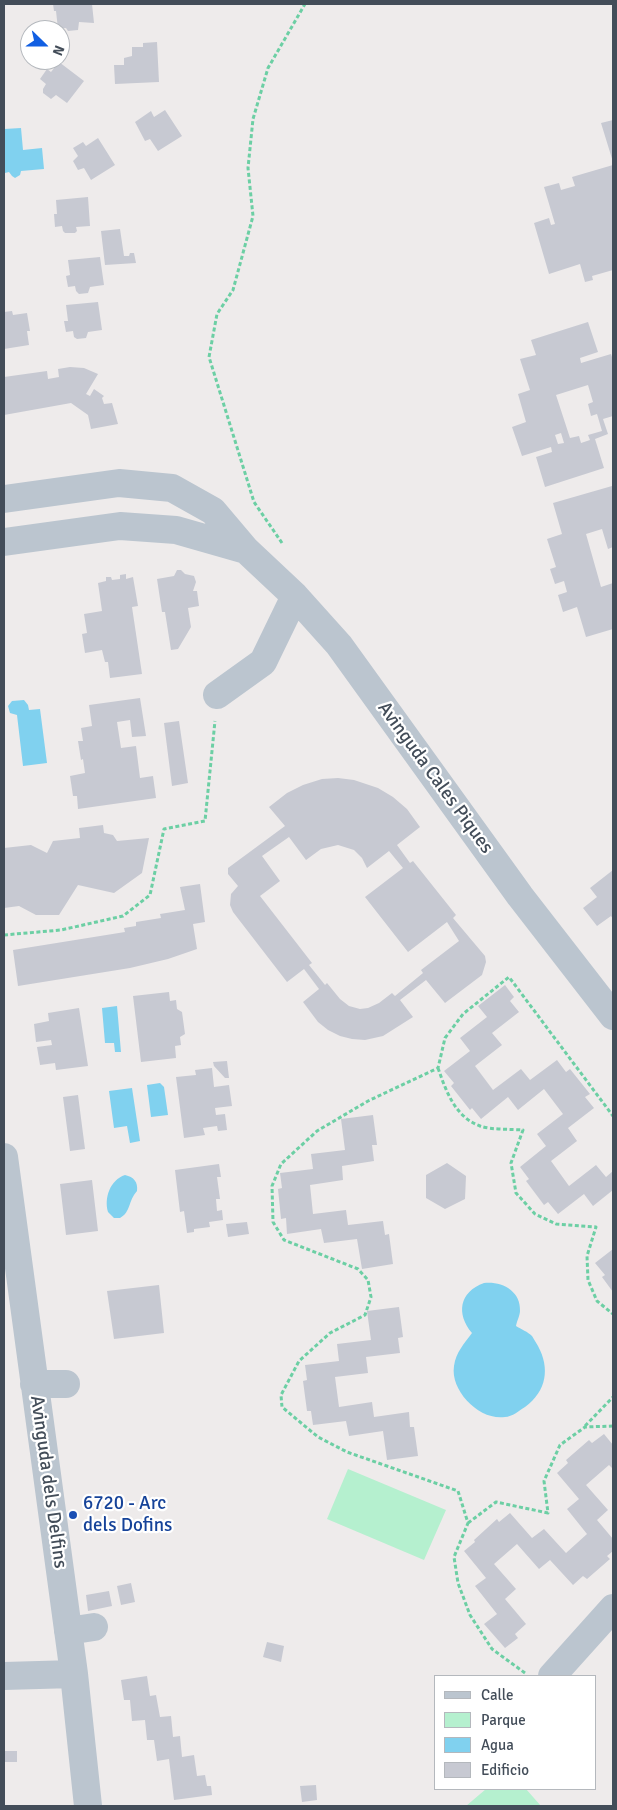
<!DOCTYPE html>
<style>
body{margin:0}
#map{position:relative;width:617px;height:1810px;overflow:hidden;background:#eeebeb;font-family:Signika,sans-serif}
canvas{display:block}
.frame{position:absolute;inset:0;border:5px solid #434d59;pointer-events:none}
.legend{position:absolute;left:434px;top:1675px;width:162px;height:115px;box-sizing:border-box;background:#fff;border:1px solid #b4b8bd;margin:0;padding:6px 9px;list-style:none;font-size:15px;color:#434d59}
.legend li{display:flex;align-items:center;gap:10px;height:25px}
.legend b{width:25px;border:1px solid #b4b8bd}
.north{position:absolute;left:20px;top:20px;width:50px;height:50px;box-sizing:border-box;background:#fff;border:1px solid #b4b8bd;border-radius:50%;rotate:112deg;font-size:14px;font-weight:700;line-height:20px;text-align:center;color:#434d59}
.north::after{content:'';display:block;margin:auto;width:18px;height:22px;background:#115fe2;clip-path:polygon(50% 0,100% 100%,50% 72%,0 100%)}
</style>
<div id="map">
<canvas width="617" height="1810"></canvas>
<div class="frame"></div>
<ul class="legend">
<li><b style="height:6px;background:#bbc5cf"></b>Calle</li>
<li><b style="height:14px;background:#b5f0cf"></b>Parque</li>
<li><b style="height:14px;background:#80d1ef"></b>Agua</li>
<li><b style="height:14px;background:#c7c9d2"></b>Edificio</li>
</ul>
<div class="north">N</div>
</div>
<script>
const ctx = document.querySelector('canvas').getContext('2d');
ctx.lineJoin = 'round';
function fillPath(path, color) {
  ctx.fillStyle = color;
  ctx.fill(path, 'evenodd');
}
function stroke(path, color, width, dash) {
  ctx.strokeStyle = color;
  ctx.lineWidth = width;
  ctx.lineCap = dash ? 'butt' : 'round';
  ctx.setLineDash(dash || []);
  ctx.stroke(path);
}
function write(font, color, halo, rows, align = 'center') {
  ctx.font = font + ' Signika,sans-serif';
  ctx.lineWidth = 4.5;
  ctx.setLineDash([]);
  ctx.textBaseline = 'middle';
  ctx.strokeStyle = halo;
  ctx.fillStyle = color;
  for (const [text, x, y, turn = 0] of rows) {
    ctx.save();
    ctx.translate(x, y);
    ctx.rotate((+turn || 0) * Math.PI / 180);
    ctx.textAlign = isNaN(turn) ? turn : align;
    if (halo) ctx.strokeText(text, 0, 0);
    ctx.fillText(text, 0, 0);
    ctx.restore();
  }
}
fillPath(new Path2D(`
 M348 1469 446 1510 424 1560 327 1519Z
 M486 1789H526L541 1806H466Z`), '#b5f0cf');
fillPath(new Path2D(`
 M21 128 23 150 42 148 44 169 21 171 20 175 15 178 12 176 9 172 5 173 4 129Z
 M24 700 28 705 29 710 40 709 47 763 23 766 17 715 10 713 8 706 12 701Z
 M117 1006 121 1052H115L114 1043H105L102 1008Z
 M160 1083 164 1087 168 1115 151 1117 147 1085Z
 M132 1088 140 1141 130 1143 127 1126 114 1128 109 1091Z
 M125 1175C134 1177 138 1182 137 1191 128 1201 131 1212 120 1218H114L108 1212C104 1198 110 1180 125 1175Z
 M484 1283C502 1281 521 1291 520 1311 520 1315 517 1321 516 1326 521 1329 528 1332 532 1336 534 1339 536 1343 538 1346 550 1368 547 1391 525 1407 520 1410 512 1417 505 1417 480 1421 450 1391 454 1366 456 1352 464 1344 472 1333 456 1314 459 1292 484 1283Z`), '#80d1ef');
fillPath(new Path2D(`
 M53 4H92L94 23 79 22 78 30 68 31 66 28 58 29 56 11H54Z
 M157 42 159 82 115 84 114 65H124V58L132 56V47H143V43Z
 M59 62 84 81 67 103 56 95 51 99 43 93V89L46 84 40 79 47 69 51 72Z
 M165 110 182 136 158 151 150 139 145 141 135 122 151 111 154 117Z
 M613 120V162L601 123Z
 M98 138 115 165 91 180 84 168 78 170 73 161 78 156 73 148 83 142 86 146Z
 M613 165V270L592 276 593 280 585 282 580 264 549 274 534 223 549 218 551 225 555 224 544 187 559 183 561 190 575 186 572 177Z
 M88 197 90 226 76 227 77 231 75 233H65L63 231 62 226 55 227 54 214H57L56 200Z
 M120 229 124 256H129L130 253H134L136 263 105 265 101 231Z
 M100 257 104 285 90 287 88 293 79 294 76 291 75 286 68 287 66 276 70 275 68 260Z
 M98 302 102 330 88 332 86 338 77 339 74 337 73 331 66 332 64 321H68L66 305Z
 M12 311 13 315 27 313 30 331H27L29 345 4 349V312Z
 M588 322 598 352 580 358 581 363 611 354 613 360V416L603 419 608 434 595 439 604 468 545 487 536 457 552 452 551 447 522 456 512 427 526 422 518 394 530 390 520 359 536 355 531 340ZM588 385 593 402 588 404 591 416 597 414 602 431 588 435 590 440 581 443 579 436 570 438 556 395ZM561 433 564 443 558 444 555 435Z
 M70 367 84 368 98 374 86 394 90 396 94 389 104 396 102 398 104 404 112 403 118 424 91 429 88 415 71 403 4 415V377L47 371 48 379 59 377 58 369Z
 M612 486 613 490V547L608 549 602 529 586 534 601 587 613 583V629L586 637 577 607 563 612 558 595 567 592 564 581 555 584 550 569 556 567 547 539 562 534 553 503Z
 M177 570H181L185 574 194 576 196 582 193 591H197L199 606 188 608 191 627 178 649 171 650 165 612H162L157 579 174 576Z
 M126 574V579L133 577 138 606 132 607 142 674 110 678 108 662H105L102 650 85 653 82 634 87 633 84 614 102 611 98 583 106 581V577H111L112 580 120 579V575Z
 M140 698 146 736 132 737 130 720 117 722 121 748 136 746 140 778 153 776 156 798 78 809 77 796H73L70 776 85 773 83 759 81 760 78 741H83L81 728 92 726 89 705Z
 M179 721 188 783 172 786 164 723Z
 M338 778 354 780 378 788 393 797 407 809 420 827 397 845 410 863 413 861 456 915 453 918 485 956 486 962 482 975 445 1003 426 980 400 1000 413 1017 383 1036 365 1040 352 1039 340 1036 328 1030 318 1022 303 1002 319 989 304 969 287 982 233 912 230 905 231 894 238 886 228 874V868L285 826 269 807 287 793 303 785 322 779ZM289 837 306 860 321 849 338 845 354 850 362 858 367 868 389 851 403 868 365 897 408 952 447 922 459 941 421 970 423 973 395 996 392 993 379 1003 368 1008 360 1009 349 1006 340 999 327 983 325 985 309 965 312 963 260 896 280 881 262 856Z
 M103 825 104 833 113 835 117 841 149 838 142 873 114 893 78 885 59 915H36L19 906 4 908V848L31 845 47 853 53 841 80 838 79 828Z
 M613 870V919L611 916 597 926 583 908 597 897 590 888Z
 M200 884 205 922 193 924 197 949 168 959 130 968 18 986 13 950 125 932 124 928 136 926V922L161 918 160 914 185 910 180 887Z
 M505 985 514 997 510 1001 519 1012 492 1033 502 1045 475 1066 493 1090 521 1069 530 1080 557 1060 566 1072 570 1069 590 1094 585 1097 594 1108 568 1128 577 1141 551 1161 569 1186 596 1165 606 1177 613 1171V1190L593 1206 584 1194 558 1214 548 1202 544 1205 526 1181 529 1179 520 1167 546 1146 537 1134 563 1114 544 1089 518 1110 508 1097 481 1119 472 1108 470 1110 451 1086 454 1083 444 1071 470 1051 460 1038 487 1017 478 1006Z
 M169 992 170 1001 176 1000 177 1009 182 1012 185 1034 180 1037 181 1045 175 1046 176 1058 141 1062 133 996Z
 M79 1008 88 1066 56 1070 55 1063 40 1065 37 1047 52 1045 51 1040 36 1042 34 1024 49 1021 48 1013Z
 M227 1061 229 1078H225L214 1066 213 1062Z
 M212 1068 214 1087 229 1085 232 1106 215 1108 216 1115 225 1114 227 1130 218 1131 217 1126 203 1128 205 1135 184 1138 176 1077 196 1075 195 1070Z
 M78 1095 85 1149 70 1151 63 1097Z
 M373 1115 377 1145H372L374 1161 342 1166 343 1180 310 1185 313 1214 346 1210 348 1225 383 1221 385 1235 389 1234 393 1264 362 1269 357 1239 324 1243 321 1229 287 1234 286 1218 281 1219 278 1189 282 1188 280 1173 313 1169 311 1154 345 1150 341 1119Z
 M447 1163 466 1176 465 1199 445 1209 426 1198V1175Z
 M219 1164 221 1177H217L220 1199H216L217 1211 222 1210 223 1220 209 1222 210 1227 194 1229V1232L187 1233 184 1211 180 1212 175 1170Z
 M92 1180 98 1231 66 1235 60 1184Z
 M247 1222 249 1234 228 1237 226 1224Z
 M613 1249V1292L602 1277 605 1275 595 1263Z
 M159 1285 164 1333 114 1339 107 1291Z
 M399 1307 403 1337 398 1338 400 1353 366 1357 368 1373 335 1377 339 1407 372 1402 374 1417 409 1412 410 1427H414L418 1456 387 1460 383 1431 349 1436 346 1421 313 1425 311 1411H307L303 1381 307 1380 305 1365 339 1361 337 1344 371 1340 367 1311Z
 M604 1434 613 1445V1469L609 1465 586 1485 608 1510 597 1520 613 1539V1551L607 1556 610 1559 587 1579 583 1576 573 1585 550 1560 539 1569 517 1544 494 1564 516 1589 505 1599 526 1624 515 1634 518 1638 505 1648 484 1624 497 1614 475 1586 486 1578 464 1551 475 1542 474 1540 497 1519 499 1522 510 1513 532 1538 544 1529 566 1553 587 1534 567 1509 579 1499 557 1473 568 1463 566 1460 589 1440 592 1443Z
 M131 1583 135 1602 121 1605 117 1586Z
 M109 1591 112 1606 88 1611 86 1595Z
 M267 1642 284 1646 281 1662 263 1657Z
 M147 1676 150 1696 156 1695 160 1717 171 1716 173 1737 180 1736 182 1757 194 1755 197 1776 205 1775 207 1786H211L212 1795 174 1800 169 1759 157 1761 154 1740H147L145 1720 132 1721 130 1700H124L121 1680Z
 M5 1751H17V1762H5Z
 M316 1785 317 1800 302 1802 300 1786Z`), '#c7c9d2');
stroke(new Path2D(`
 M282 543 254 502 209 357 217 314 233 290 253 216 248 168 253 119 268 68 305 4
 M4 935 61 930 123 916 150 895 164 829 205 821 215 721
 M438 1068C446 1091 455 1117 480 1126 491 1130 511 1129 523 1130L511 1163 516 1193 535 1214 556 1224 596 1227 587 1256 588 1280 597 1301 613 1314
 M585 1426 613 1397
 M468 1523 496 1502 548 1513 544 1481 560 1445 585 1427 613 1426
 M525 1673 492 1649 470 1615 458 1583 454 1557 468 1523 458 1491 347 1452 318 1437 282 1407 281 1395 299 1361 330 1333 365 1315 371 1297 368 1280 358 1269 284 1240 273 1222 272 1186 281 1164 317 1131 368 1101 438 1068 445 1038 463 1014 509 977 613 1116`), '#6ccfa4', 3, [4, 2.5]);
stroke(new Path2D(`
 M4 499 119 483 172 488 213 511 246 550 295 596 339 645 520 896 613 1016
 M4 542 120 526 176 530 246 550
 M217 695 263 662 295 596
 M4 1157 74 1674 88 1806
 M34 1384H66
 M68 1631 94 1627
 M4 1676 74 1674
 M552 1676 613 1608`), '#bbc5cf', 28);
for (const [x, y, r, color] of [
 [73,1515,5,"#1a4fb4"]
]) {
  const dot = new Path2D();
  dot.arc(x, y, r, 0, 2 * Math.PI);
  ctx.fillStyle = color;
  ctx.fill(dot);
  stroke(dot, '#fff', 2);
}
write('19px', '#434d59', '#fff', [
 ["Avinguda Cales Piques",435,778,54],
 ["Avinguda dels Delfins",48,1482,82]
]);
write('19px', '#164399', '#fff', [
 ["6720 - Arc",83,1504],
 ["dels Dofins",83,1526]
], 'left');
</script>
